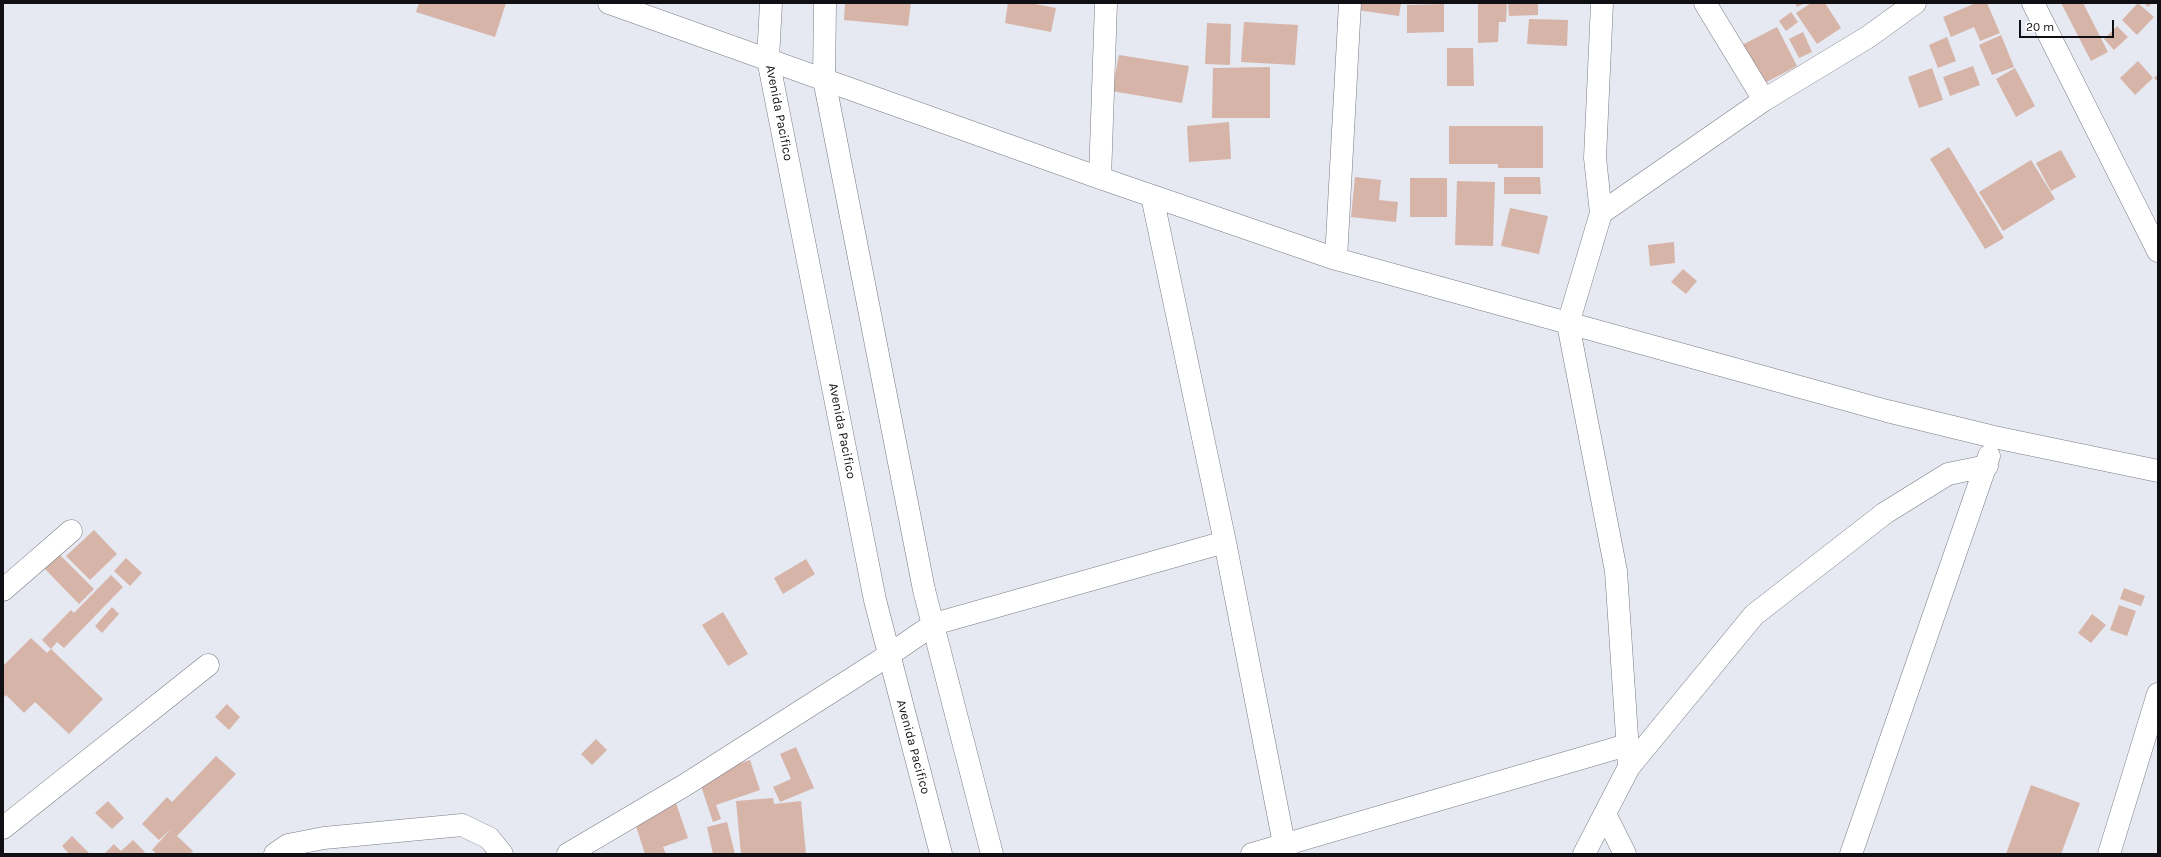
<!DOCTYPE html>
<style>
body{margin:0}
#map{position:relative;width:2161px;height:857px;overflow:hidden;background:#e6e8f2;font-family:Karla,sans-serif}
canvas{display:block}
.frame{position:absolute;inset:0;border:4px solid #101014;pointer-events:none}
.scale{position:absolute;left:2019px;top:20px;width:95px;height:18px;box-sizing:border-box;border:2px solid #101014;border-top:0;padding-left:5px;font-size:12px;line-height:14px;white-space:nowrap;color:#101014;-webkit-text-stroke:3px #fff;paint-order:stroke}
</style>
<div id="map">
<canvas width="2161" height="857"></canvas>
<div class="frame"></div>
<div class="scale">20 m</div>
</div>
<script>
const ctx = document.querySelector('canvas').getContext('2d');
ctx.lineJoin = 'round';
function fillPath(path, color) {
  ctx.fillStyle = color;
  ctx.fill(path, 'evenodd');
}
function stroke(path, color, width, dash) {
  ctx.strokeStyle = color;
  ctx.lineWidth = width;
  ctx.lineCap = dash ? 'butt' : 'round';
  ctx.setLineDash(dash || []);
  ctx.stroke(path);
}
function write(font, color, halo, rows, align = 'center') {
  ctx.font = font + ' Karla,sans-serif';
  ctx.lineWidth = 4;
  ctx.setLineDash([]);
  ctx.textBaseline = 'middle';
  ctx.strokeStyle = halo;
  ctx.fillStyle = color;
  for (const [text, x, y, turn = 0] of rows) {
    ctx.save();
    ctx.translate(x, y);
    ctx.rotate((+turn || 0) * Math.PI / 180);
    ctx.textAlign = isNaN(turn) ? turn : align;
    if (halo) ctx.strokeText(text, 0, 0);
    ctx.fillText(text, 0, 0);
    ctx.restore();
  }
}
fillPath(new Path2D(`
 M419 3H506L495 37 416 12Z
 M845 3H911L908 26 844 20Z
 M1008 3H1030L1056 8 1051 32 1005 23Z
 M1358 3H1401L1399 16 1357 10Z
 M1478 3H1507L1506 22H1499L1498 42 1478 43Z
 M1508 3H1538V15L1509 16Z
 M1795 3H1805L1797 7Z
 M1811 3H1825L1841 28 1817 44 1796 13Z
 M1976 3H1987L2000 33 1980 41 1974 27 1951 37 1943 17Z
 M2061 3H2083L2108 52 2091 61Z
 M2138 3 2154 17 2137 35 2122 20Z
 M2144 3H2152L2148 7Z
 M1444 4V32L1407 33V5Z
 M1791 12 1798 22 1786 31 1779 21Z
 M1529 19 1568 20 1567 46 1527 44Z
 M1244 22 1298 25 1295 65 1241 62Z
 M1207 23 1231 24 1230 65 1205 64Z
 M2117 26 2128 37 2114 50 2104 39Z
 M1777 27 1797 66 1761 85 1740 46Z
 M1803 32 1812 52 1799 58 1789 39Z
 M2001 35 2014 67 1992 75 1979 45Z
 M1947 37 1956 61 1938 68 1929 45Z
 M1447 48H1473L1474 86H1447Z
 M1119 55 1189 66 1182 103 1112 91Z
 M2138 61 2153 78 2135 95 2120 78Z
 M1973 66 1980 85 1950 96 1943 77Z
 M1270 67V118H1212L1213 68Z
 M1932 68 1943 100 1919 108 1908 77Z
 M2015 68 2035 106 2016 117 1996 79Z
 M2158 74V82L2154 78Z
 M1229 122 1231 159 1189 162 1187 126Z
 M1449 126H1543V168H1498V164H1449Z
 M1949 147 2004 238 1985 249 1930 159Z
 M2061 150 2076 177 2051 191 2036 163Z
 M2031 160 2055 199 2003 231 1979 192Z
 M1355 177 1381 180 1379 200 1398 202 1396 222 1351 217Z
 M1504 177H1540L1541 194H1504Z
 M1410 178H1447V217H1410Z
 M1457 181 1495 182 1493 246 1455 245Z
 M1510 208 1548 216 1539 254 1501 246Z
 M1674 242 1675 263 1650 266 1648 245Z
 M1683 269 1697 281 1686 294 1671 282Z
 M94 530 117 554 90 580 66 556Z
 M58 553 94 589 79 604 44 568Z
 M126 558 142 573 130 586 114 571Z
 M806 559 815 574 783 594 774 578Z
 M111 575 123 587 64 648 57 642 51 649 42 640 71 610 74 613Z
 M2124 588 2145 596 2141 606 2120 599Z
 M2119 605 2136 611 2127 636 2110 630Z
 M112 607 119 614 102 633 95 626Z
 M723 612 748 654 728 666 702 625Z
 M2092 614 2106 625 2091 643 2078 633Z
 M31 638 47 653 51 649 103 699 69 734 35 702 24 713 6 695 3 698V666Z
 M227 704 240 717 229 730 215 717Z
 M596 739 607 750 592 765 581 754Z
 M796 747 814 788 780 802 773 787 791 779 780 754Z
 M216 756 236 774 177 836 193 851 190 854H157L152 850 171 829 159 840 142 824 167 797 172 802Z
 M750 760 760 790 716 805 721 819 713 822 698 777Z
 M2031 785 2080 803 2061 854H2006Z
 M773 798 774 804 801 801 806 854H741L736 801Z
 M108 801 124 818 112 829 95 813Z
 M676 803 688 838 663 847 666 854H645L633 817Z
 M727 822 735 854H713L707 827Z
 M72 836 90 854H69L62 846Z
 M133 840 145 852 142 854H104L114 844 121 851Z`), '#d6b5a8');
const minor = new Path2D(`
 M609 3 1100 178 1336 259 1887 411 1994 437 2158 471
 M1705 3 1764 100
 M2033 3 2158 251
 M1100 178 1106 3
 M1152 196 1225 542 1286 854
 M1601 213 1595 158 1602 3
 M1336 259 1350 3
 M3 590 71 531
 M1629 767 1754 615 1885 513 1948 474 1987 466
 M1605 814 1625 854
 M3 828 208 665
 M275 854 288 845 324 838 462 825 489 838 502 854
 M568 854 685 785 889 655 934 624 1225 542
 M1252 854 1627 745
 M1584 854 1629 767 1616 571 1568 324 1601 213 1764 100 1868 37 1915 3
 M1851 854 1989 456
 M2109 854 2158 694`);
const major = new Path2D(`
 M771 3 768 59 875 600 941 854
 M825 3 824 79 924 590 992 854`);
stroke(minor, '#7a7c85', 23);
stroke(major, '#7a7c85', 23);
stroke(minor, '#fff', 22);
stroke(major, '#fff', 22);
write('13px', '#101014', '#fff', [
 ["Avenida Pacifico",779,113,79],
 ["Avenida Pacifico",842,431,79],
 ["Avenida Pacifico",913,747,75]
]);
</script>
